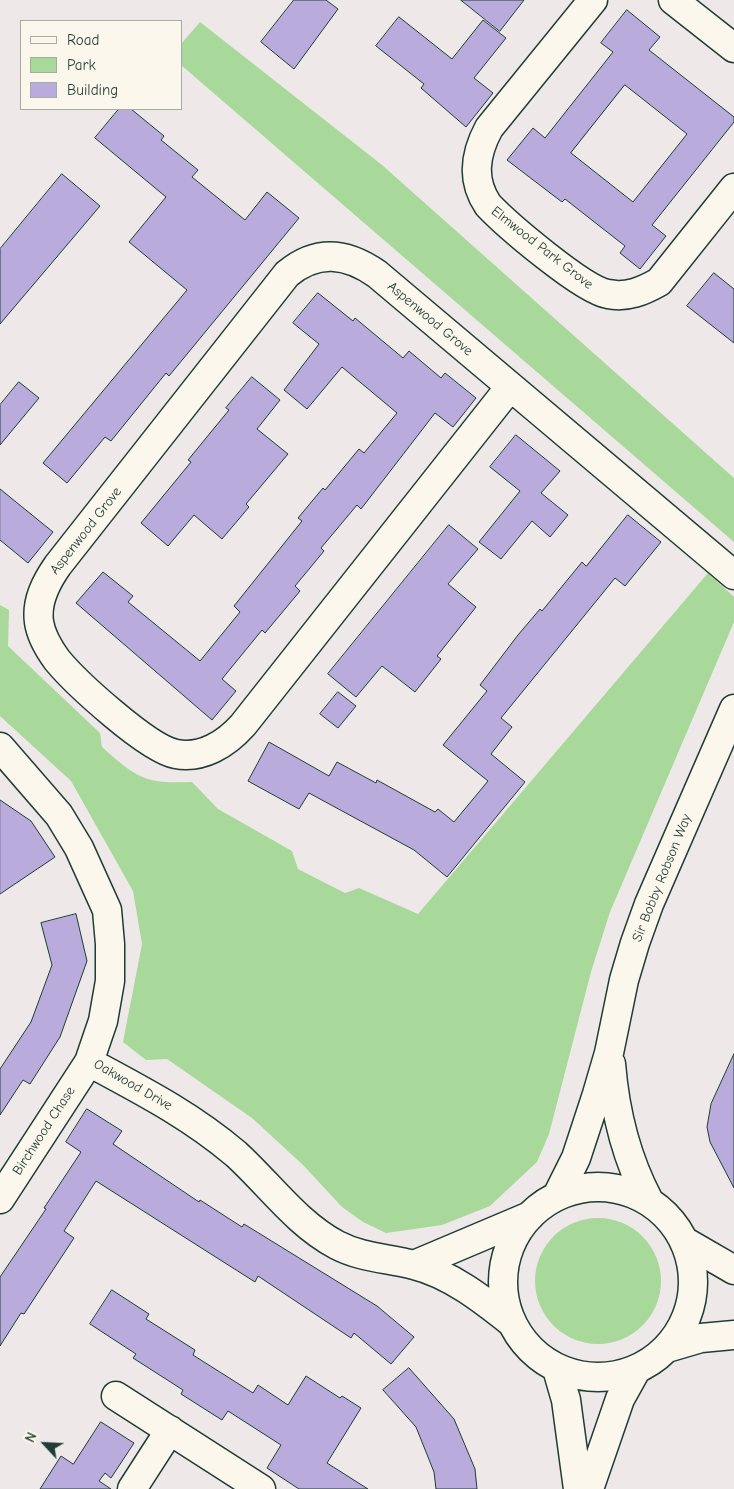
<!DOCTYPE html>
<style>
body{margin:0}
#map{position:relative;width:734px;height:1489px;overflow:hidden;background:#eee8e9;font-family:"Comic Neue",sans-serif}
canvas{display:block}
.legend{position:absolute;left:20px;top:20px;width:162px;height:90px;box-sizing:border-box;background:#fbf7ec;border:1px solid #a3ada2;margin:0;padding:6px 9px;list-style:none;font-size:15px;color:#1f3d34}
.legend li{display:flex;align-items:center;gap:10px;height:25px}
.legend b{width:25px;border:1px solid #a3ada2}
.north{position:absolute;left:20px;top:1419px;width:50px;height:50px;-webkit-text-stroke:4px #fbf7ec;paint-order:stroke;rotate:295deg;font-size:14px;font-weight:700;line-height:20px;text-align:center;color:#1f3d34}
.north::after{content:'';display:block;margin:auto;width:18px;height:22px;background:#1f3d34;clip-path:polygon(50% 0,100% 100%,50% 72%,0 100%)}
</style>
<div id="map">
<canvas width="734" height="1489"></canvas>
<ul class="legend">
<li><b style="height:6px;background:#fbf7ec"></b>Road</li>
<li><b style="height:14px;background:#a8d99a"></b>Park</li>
<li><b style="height:14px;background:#b9acdc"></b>Building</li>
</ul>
<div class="north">N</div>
</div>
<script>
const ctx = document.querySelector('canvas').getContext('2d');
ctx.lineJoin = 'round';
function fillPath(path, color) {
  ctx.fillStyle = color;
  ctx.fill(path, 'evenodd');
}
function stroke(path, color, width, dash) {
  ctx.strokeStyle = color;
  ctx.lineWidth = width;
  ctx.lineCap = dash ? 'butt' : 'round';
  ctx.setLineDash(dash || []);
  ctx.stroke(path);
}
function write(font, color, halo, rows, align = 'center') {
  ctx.font = font + ' "Comic Neue",sans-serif';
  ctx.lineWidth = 5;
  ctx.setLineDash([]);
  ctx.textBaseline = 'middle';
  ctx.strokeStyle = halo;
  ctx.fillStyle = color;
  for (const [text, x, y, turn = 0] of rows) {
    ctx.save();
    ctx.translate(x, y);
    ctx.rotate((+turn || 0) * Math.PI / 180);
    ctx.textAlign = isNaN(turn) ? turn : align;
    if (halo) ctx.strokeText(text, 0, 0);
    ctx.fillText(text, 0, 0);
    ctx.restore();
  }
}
fillPath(new Path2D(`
 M200 22 382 165 734 478V542L181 65V44Z
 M708 573 734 597V622L610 912 591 972 549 1134 537 1162 490 1206 442 1225 386 1233 363 1222 342 1207 303 1165 252 1118 167 1059 146 1060 123 1042 142 944 133 891 71 781 0 716V605L9 610 8 646 100 733 102 747C137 778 144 784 192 782L218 809 292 851 298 869 345 893 359 888 418 914Z
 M535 1281a63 63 0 1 1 126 0a63 63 0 1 1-126 0Z`), '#a8d99a');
const building = new Path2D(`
 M294 0H326L338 9 294 69 261 42Z
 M461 0H524L500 31Z
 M627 10 660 37 649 50 734 117V122L652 225 666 236 640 269 620 253 625 246 565 199 562 202 507 160 533 128 545 138 613 52 601 43ZM625 85 687 134 633 202 571 153Z
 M399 17 452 59 483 20 506 38 474 78 493 93 466 127 421 88 424 84 376 46Z
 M119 109H131L164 136 161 140 198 170 192 177 245 220 267 192 299 218 169 376 166 373 111 441 105 437 67 483 43 463 187 290 129 242 166 197 95 138Z
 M62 174 100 206 0 324V249Z
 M714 273 734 289V343L687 306Z
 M318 293 353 321 355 318 403 358 409 351 441 378 445 373 476 398 453 427 435 413 361 509 357 505 321 548 324 551 295 586 300 591 265 633 262 630 222 679 236 691 212 720 76 603 103 572 133 596 128 602 200 661 240 612 234 606 302 521 298 518 323 488 325 490 359 449 364 453 397 413 342 367 307 409 284 390 319 344 293 323Z
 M252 377 280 400 257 429 288 454 246 504 249 507 222 539 194 515 168 546 141 523 191 462 188 460 229 410 226 408Z
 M19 382 39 398 0 445V405Z
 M516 435 560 471 541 493 568 515 550 537 532 521 501 559 479 542 520 491 490 467Z
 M0 489 53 532 28 563 0 540Z
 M628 515 661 542 625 586 615 578 501 718 512 727 491 754 525 782 447 877 414 850 309 793 299 809 248 781 269 742 329 776 337 762 376 783 377 780 435 812 438 809 454 822 488 781 443 745 487 691 480 685 518 635 540 609 542 611 582 562 586 566Z
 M449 525 478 549 448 584 476 607 437 656 441 659 415 692 382 666 356 697 328 674Z
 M338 692 356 706 338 728 320 714Z
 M0 800 31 821 55 857 0 894Z
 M76 914 87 961 60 1037 30 1084 23 1080 0 1115V1069L31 1022 52 965 41 923Z
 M734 1054V1188L710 1142 707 1127 711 1104Z
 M87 1109 122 1131 113 1144 199 1202 200 1200 242 1227 244 1224 377 1306 414 1337 391 1364 354 1333 351 1338 258 1276 255 1282 96 1181 64 1231 74 1238 24 1314 21 1313 0 1346V1277L46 1209 44 1208 81 1152 66 1142Z
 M112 1290 149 1314 146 1319 195 1350 193 1355 253 1393 258 1385 288 1405 306 1376 340 1398 342 1396 361 1408 327 1463 368 1489H299L267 1468 281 1445 228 1411 222 1420 181 1394 183 1390 133 1358 136 1354 90 1324Z
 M409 1368 454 1419 475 1469 477 1489H436L434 1472 416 1427 383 1390Z
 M101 1422 134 1443 111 1478 105 1473 99 1481 111 1489H40L61 1456 73 1464Z`);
fillPath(building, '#b9acdc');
stroke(building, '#1f3d34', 1);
const minor = new Path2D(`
 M593 0 489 128C475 154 471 180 488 205 507 225 583 290 608 294 627 298 643 291 659 282L734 188
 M673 0 734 48
 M510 387 243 725C226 744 202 759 176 754 148 749 76 683 57 660 49 649 41 636 39 622 36 601 46 582 58 565L287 274C317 249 347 253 377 274L734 575
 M0 747 59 815 79 848 107 910 110 944V981L103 1021 89 1062 0 1199
 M89 1062C141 1090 190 1115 236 1154 269 1184 297 1224 337 1245 362 1258 387 1258 414 1265 450 1274 482 1299 511 1322
 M611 1064C615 1113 626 1158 649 1201
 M503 1282a95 95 0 1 1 190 0a95 95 0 1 1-190 0Z
 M558 1194 576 1158 597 1094 609 1053 624 980 635 943 649 904 734 709
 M684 1241 734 1270
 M414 1265 530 1216
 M667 1348 701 1338 734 1335
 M557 1369 566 1400 578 1489
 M116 1396 261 1489
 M132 1489 170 1430
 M589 1489 620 1399 635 1372`);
stroke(minor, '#1f3d34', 31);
stroke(minor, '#fbf7ec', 28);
write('14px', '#1f3d34', '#fbf7ec', [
 ["Elmwood Park Grove",542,248,38],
 ["Aspenwood Grove",430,319,40],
 ["Aspenwood Grove",86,531,-52],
 ["Sir Bobby Robson Way",662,878,-68],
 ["Oakwood Drive",133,1085,30],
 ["Birchwood Chase",44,1131,-57]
]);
</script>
